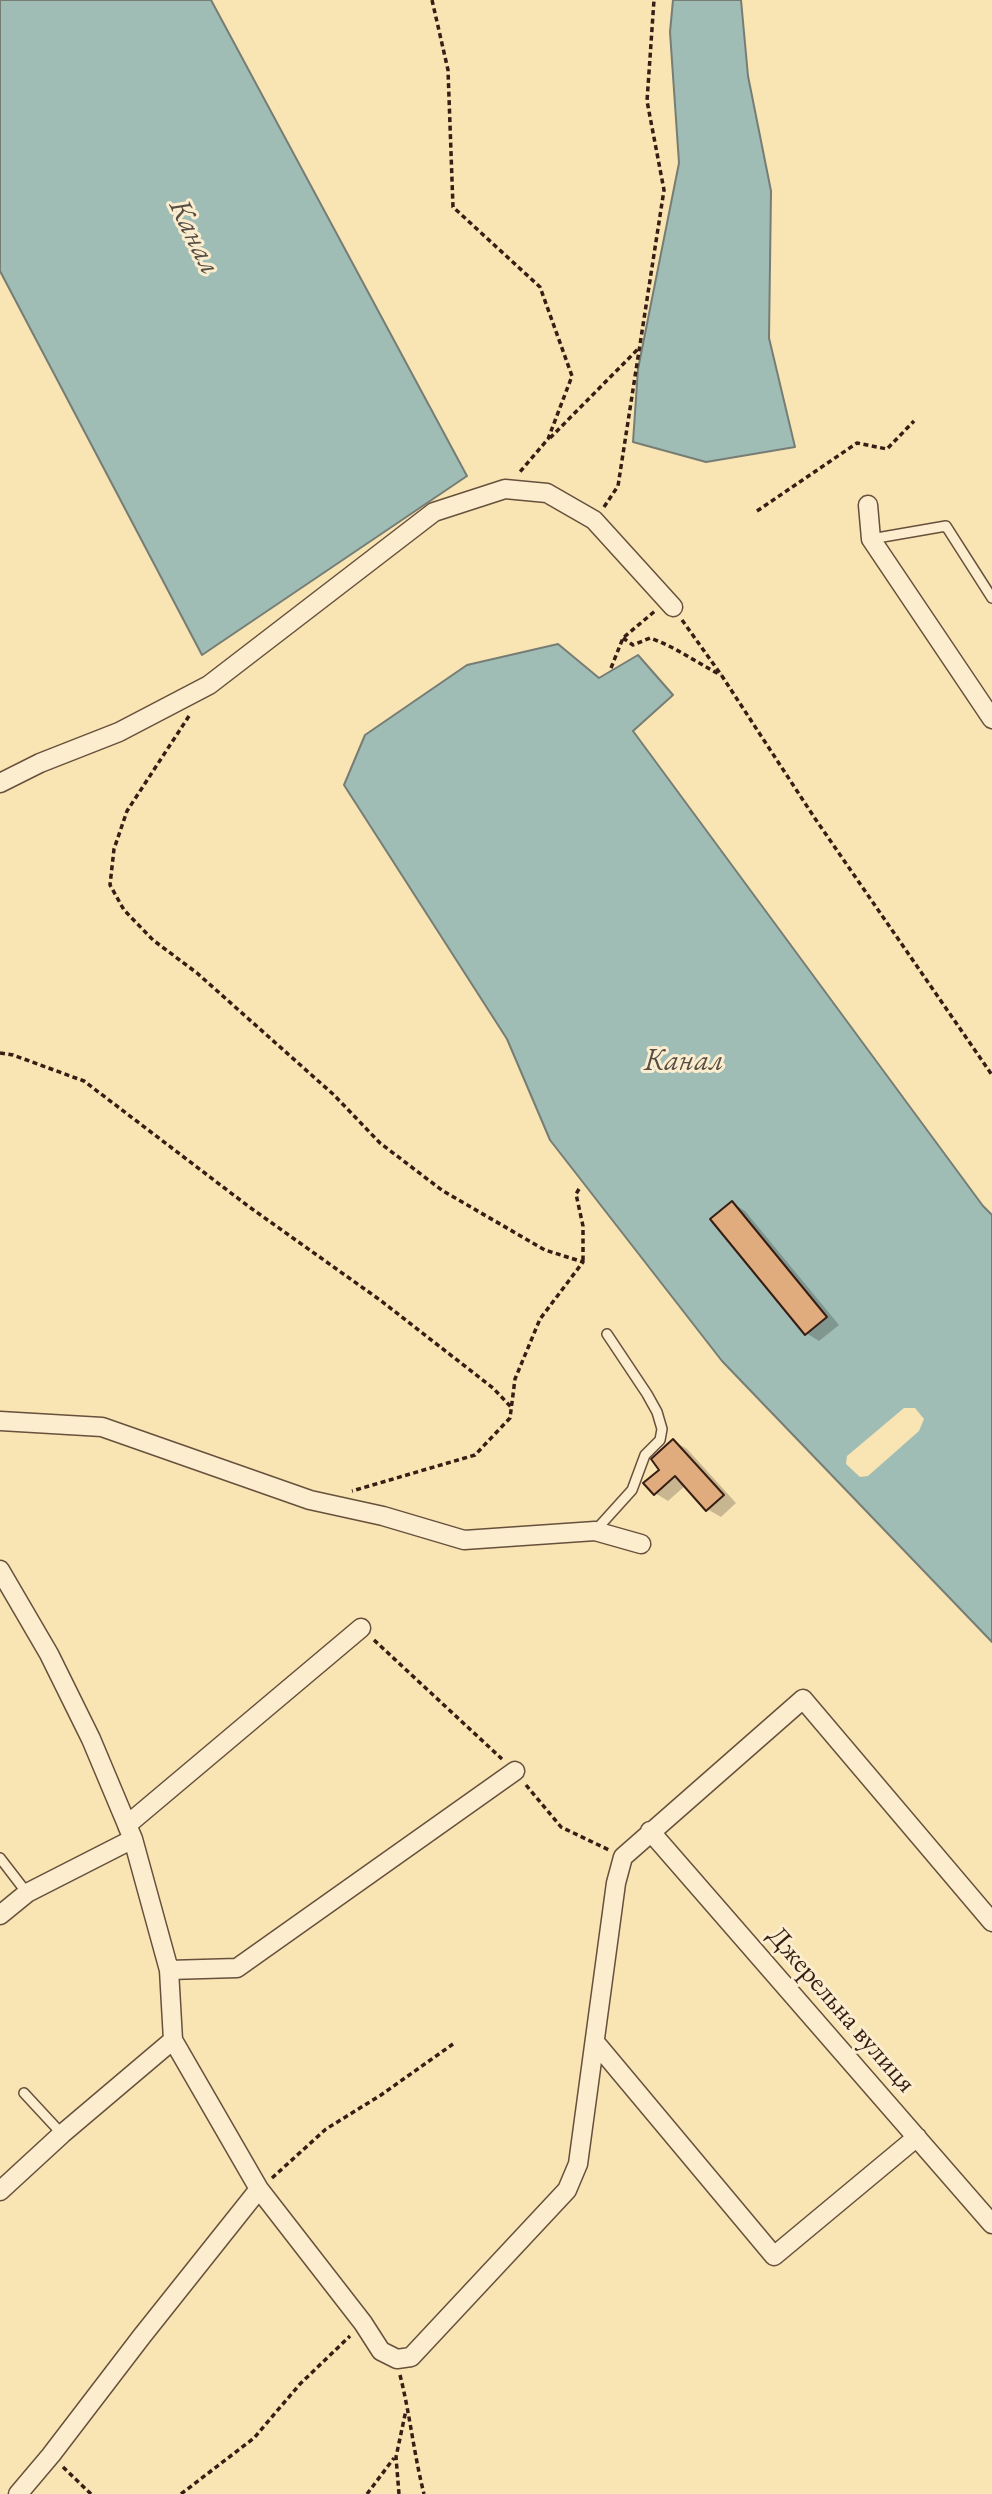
<!DOCTYPE html>
<meta charset="utf-8">
<style>
body{margin:0}
canvas{display:block;background:#f9e4b3}
</style>
<canvas width="992" height="2494"></canvas>
<script>
const ctx = document.querySelector('canvas').getContext('2d');
ctx.lineJoin = 'round';
function fillPath(path, color) {
  ctx.fillStyle = color;
  ctx.fill(path, 'evenodd');
}
function stroke(path, color, width, dash) {
  ctx.strokeStyle = color;
  ctx.lineWidth = width;
  ctx.lineCap = dash ? 'butt' : 'round';
  ctx.setLineDash(dash || []);
  ctx.stroke(path);
}
function write(font, color, halo, rows, align = 'center') {
  ctx.font = font + ' "EB Garamond",serif';
  ctx.lineWidth = 6;
  ctx.setLineDash([]);
  ctx.textBaseline = 'middle';
  ctx.strokeStyle = halo;
  ctx.fillStyle = color;
  for (const [text, x, y, turn = 0] of rows) {
    ctx.save();
    ctx.translate(x, y);
    ctx.rotate((+turn || 0) * Math.PI / 180);
    ctx.textAlign = isNaN(turn) ? turn : align;
    if (halo) ctx.strokeText(text, 0, 0);
    ctx.fillText(text, 0, 0);
    ctx.restore();
  }
}
const water = new Path2D(`
 M0 0H211L467 476 202 655 0 271Z
 M673 0H741L748 76 771 191 769 338 795 447 706 462 633 442 638 369 679 163 670 32Z
 M558 644 599 678 638 655 673 695 633 731 983 1206 992 1215V1642L722 1361 550 1140 507 1039 344 785 365 735 467 665Z`);
fillPath(water, '#a0bdb5');
stroke(water, '#767d75', 2);
fillPath(new Path2D(`
 M904 1408H915L924 1419 919 1431 868 1476 860 1477 846 1464 847 1456Z`), '#f9e4b3');
fillPath(new Path2D(`
 M732 1203 745 1211 839 1325 819 1341 806 1333Z
 M674 1441 687 1449 736 1503 721 1517 707 1509 686 1485 668 1501 655 1493 661 1470Z`), '#0003');
const building = new Path2D(`
 M732 1201 827 1317 805 1335 710 1219Z
 M673 1439 724 1495 706 1511 675 1476 654 1495 643 1483 659 1470 651 1459Z`);
fillPath(building, '#e0ac7e');
stroke(building, '#361e14', 2);
const service = new Path2D(`
 M871 539 946 526 992 598
 M595 1531 632 1490 645 1455 660 1440 662 1429 657 1412 647 1394 607 1334
 M0 1858 27 1893
 M24 2093 62 2134`);
const minor = new Path2D(`
 M868 505 871 539 992 719
 M0 783 40 763 119 732 209 685 434 512 505 489 547 493 594 520 673 607
 M0 1421 102 1427 310 1500 383 1516 464 1540 595 1531 641 1544
 M0 1570 49 1654 91 1739 133 1839 169 1970 173 2040 259 2189 363 2323 381 2351 397 2359 411 2357 567 2190 578 2164 616 1883 623 1857 803 1699 992 1922
 M650 1831 992 2224
 M0 1915 27 1893 133 1839 127 1825 361 1628
 M169 1970 237 1968 515 1771
 M595 2042 774 2256 917 2137
 M0 2191 62 2134 173 2040
 M18 2494 51 2455 142 2336 259 2189`);
stroke(service, '#67503c', 12);
stroke(minor, '#67503c', 21);
stroke(new Path2D(`
 M432 0 448 70 453 207 540 287 572 376 548 439 519 473
 M550 438 638 349
 M604 507 618 486 664 190 647 101 654 0
 M757 511 857 443 887 449 914 421
 M682 620 722 676 814 817 992 1075
 M623 638 633 645 650 638C676 647 697 663 721 675
 M611 668 623 638 655 611
 M189 716 127 811 114 849 110 885 124 910 153 940 197 973 334 1095 380 1143 443 1191 545 1250 583 1262 540 1319 515 1379 510 1418 475 1455 352 1491
 M0 1053 13 1055 84 1081 248 1206 380 1300 493 1388 511 1407
 M579 1189 576 1194 583 1226V1262
 M374 1640 502 1759
 M526 1785 561 1827 609 1850
 M272 2178 326 2129 381 2095 453 2044
 M400 2375C410 2414 414 2455 424 2494
 M63 2467 91 2494
 M181 2494 254 2438 300 2384 350 2336
 M367 2494 394 2458
 M399 2494 396 2457 406 2410`), '#361e14', 3.5, [5, 3.5]);
stroke(service, '#fbedce', 9);
stroke(minor, '#fbedce', 18);
write('28px', '#361e14', '#fbedce', [
 ["Джерельна вулиця",841,2010,49]
]);
write('italic 30px', '#564e44', '#fbedce', [
 ["Канал",194,237,64],
 ["Канал",684,1062]
]);
</script>
